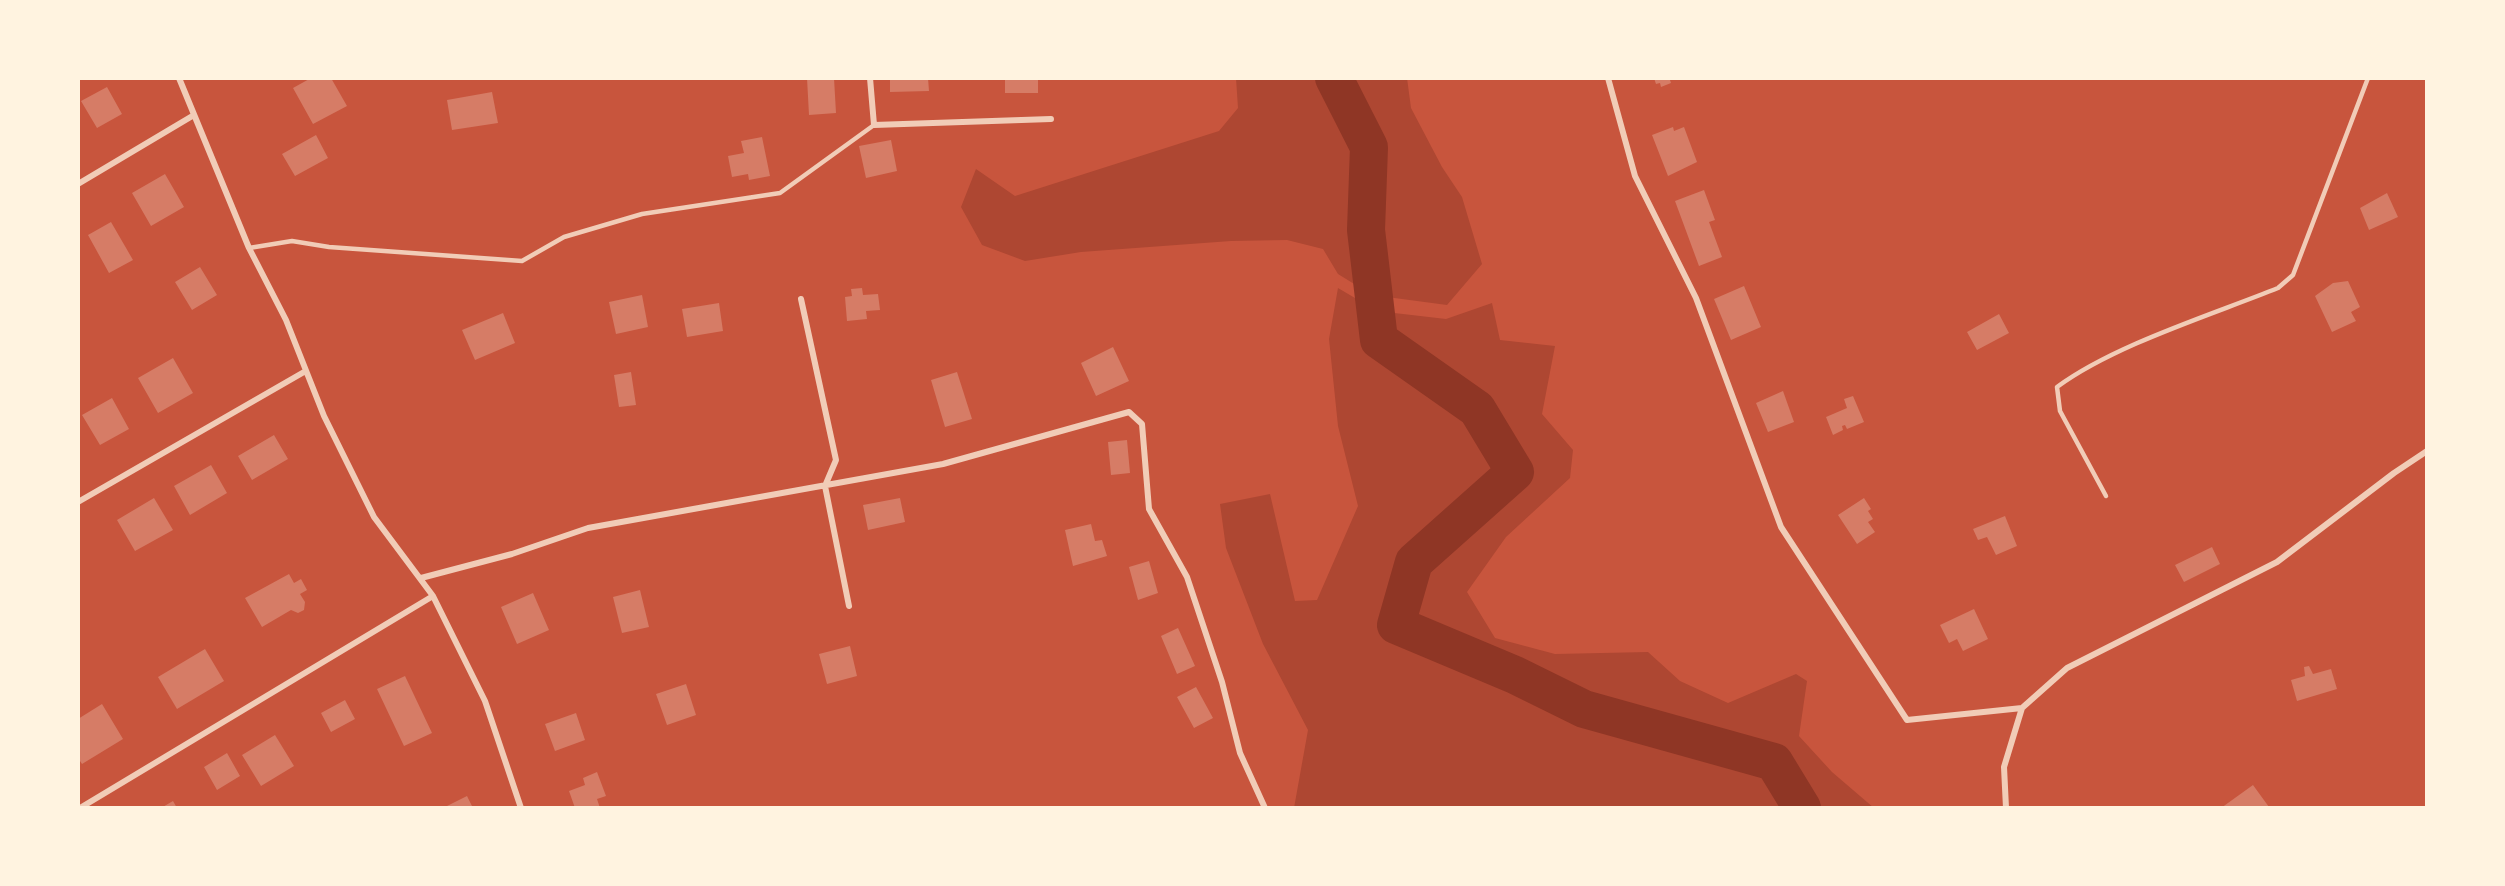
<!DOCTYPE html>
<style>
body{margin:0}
#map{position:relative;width:2505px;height:886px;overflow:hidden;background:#c8553d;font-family:Overpass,sans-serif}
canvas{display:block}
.frame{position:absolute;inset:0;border:80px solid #fff3e0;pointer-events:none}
</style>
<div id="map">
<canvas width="2505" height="886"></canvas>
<div class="frame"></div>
</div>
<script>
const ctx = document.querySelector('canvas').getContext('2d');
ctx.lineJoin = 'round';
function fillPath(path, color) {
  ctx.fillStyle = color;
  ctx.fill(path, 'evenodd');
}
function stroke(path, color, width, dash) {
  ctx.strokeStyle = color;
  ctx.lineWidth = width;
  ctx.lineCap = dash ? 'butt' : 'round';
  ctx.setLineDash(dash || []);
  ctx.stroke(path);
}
fillPath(new Path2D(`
 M1236 78H1407L1411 108 1442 167 1462 197 1482 264 1447 305 1372 295 1338 274 1323 249 1287 240 1231 241 1081 252 1025 261 982 245 961 207 976 169 1015 196 1219 131 1238 108Z
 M1338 288 1377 311 1446 319 1492 303 1500 340 1555 346 1542 414 1573 450 1570 478 1506 537 1467 592 1495 638 1555 654 1648 652 1680 681 1728 703 1796 674 1807 681 1799 736 1832 772 1874 808H1294L1308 730 1263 644 1226 548 1220 504 1270 494 1295 601 1317 600 1358 506 1338 426 1329 339Z`), '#ae4732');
stroke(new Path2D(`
 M1334 78 1369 147 1366 230 1379 340 1477 409 1515 472 1414 562 1396 625 1515 675 1584 709 1774 762 1802 808`), '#8f3625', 38);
fillPath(new Path2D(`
 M311 78H331L347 106 313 124 293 88Z
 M807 78H834L836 113 809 115Z
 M890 78H928L929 91 890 92Z
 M1005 78H1038V93H1005Z
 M1654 78H1674L1670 80 1671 83 1661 87 1660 83 1656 84Z
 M107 87 122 114 97 128 81 101Z
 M492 92 498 123 452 130 447 100Z
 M1673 127 1674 131 1684 127 1697 162 1668 176 1652 135Z
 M316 135 328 158 295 176 282 154Z
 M762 137 770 176 749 180 748 174 732 177 728 156 744 153 741 141Z
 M891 140 897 171 866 178 859 146Z
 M165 174 184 207 151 226 132 193Z
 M1704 190 1715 220 1709 222 1722 257 1699 266 1675 201Z
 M2387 193 2398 217 2369 230 2360 208Z
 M111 222 133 260 109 273 88 235Z
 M200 267 217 295 192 310 175 282Z
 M2348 281 2360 307 2351 312 2356 321 2332 332 2315 296 2333 283Z
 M1744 286 1761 327 1731 340 1714 299Z
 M862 288 863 295 878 294 880 310 866 311 867 319 847 321 845 297 852 296 851 289Z
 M642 295 648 327 616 334 609 302Z
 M719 303 723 331 687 337 682 309Z
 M503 313 515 343 475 360 462 330Z
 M1999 314 2009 333 1977 350 1967 332Z
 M1113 347 1129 381 1096 396 1081 363Z
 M173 358 193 393 158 413 138 378Z
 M631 372 636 405 619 407 614 375Z
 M957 372 972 419 945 427 931 380Z
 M1783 391 1794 422 1768 432 1756 403Z
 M1853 396 1864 422 1847 429 1845 425 1842 426 1843 430 1833 435 1826 417 1847 408 1844 399Z
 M112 398 129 429 100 445 82 415Z
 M274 435 288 459 252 480 238 456Z
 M1127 440 1130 473 1111 475 1108 442Z
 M211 465 227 493 190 515 174 486Z
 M154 498 173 530 135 551 117 520Z
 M900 498 905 522 868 530 863 505Z
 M1864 498 1871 509 1868 511 1873 519 1868 522 1875 532 1857 544 1838 515Z
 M2005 516 2017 546 1996 555 1987 537 1978 540 1973 529Z
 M1091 524 1095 541 1102 540 1107 556 1073 566 1065 530Z
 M2212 547 2220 564 2184 582 2175 565Z
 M1149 561 1158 593 1138 600 1129 567Z
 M289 574 294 583 301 579 307 590 300 594 305 602 304 610 298 613 291 610 262 627 245 598Z
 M640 590 649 627 622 633 613 597Z
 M533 593 549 630 517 644 501 607Z
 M1974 609 1988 639 1963 651 1957 639 1949 643 1940 625Z
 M1178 628 1195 666 1177 674 1161 636Z
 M850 646 857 676 827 684 819 654Z
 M205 649 224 681 177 709 158 677Z
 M2309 666 2313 674 2331 669 2337 689 2297 701 2291 680 2305 676 2304 667Z
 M405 676 432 733 404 746 377 689Z
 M686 684 696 715 667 725 656 694Z
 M1196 687 1213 718 1194 728 1177 697Z
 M345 700 355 719 331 732 321 713Z
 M102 704 123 739 82 764 78 758V719Z
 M576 713 585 740 555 751 545 724Z
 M275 735 294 766 261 786 242 755Z
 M227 753 240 776 217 790 204 767Z
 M597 772 606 796 597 799 600 808H575L569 791 585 785 583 778Z
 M2253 785 2269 807 2221 808Z
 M467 796 473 808H443Z
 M173 801 177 808H161Z`), '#d67c66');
stroke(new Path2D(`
 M249 248 292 241 329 247 522 261 564 237 642 214 780 193 874 125
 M2106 496 2060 411 2057 387C2114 345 2211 315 2278 288L2293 275 2368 78`), '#f1ccb7', 4.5);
stroke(new Path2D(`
 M179 78 249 248 286 320 324 416 374 517 433 596 485 701 521 808
 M870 78 874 125 1051 119
 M1608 78 1635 176 1696 298 1781 527 1907 720 2022 708
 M78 184 194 115
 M801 299 836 460 825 486 849 606
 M78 502 304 372
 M421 578 512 554 588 528 943 464 1129 412 1142 424 1149 509 1187 577 1222 682 1240 753 1265 808
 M80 808 433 596
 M2006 808 2004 767 2022 708 2067 668 2277 562 2394 473 2427 451`), '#f1ccb7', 6);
</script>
